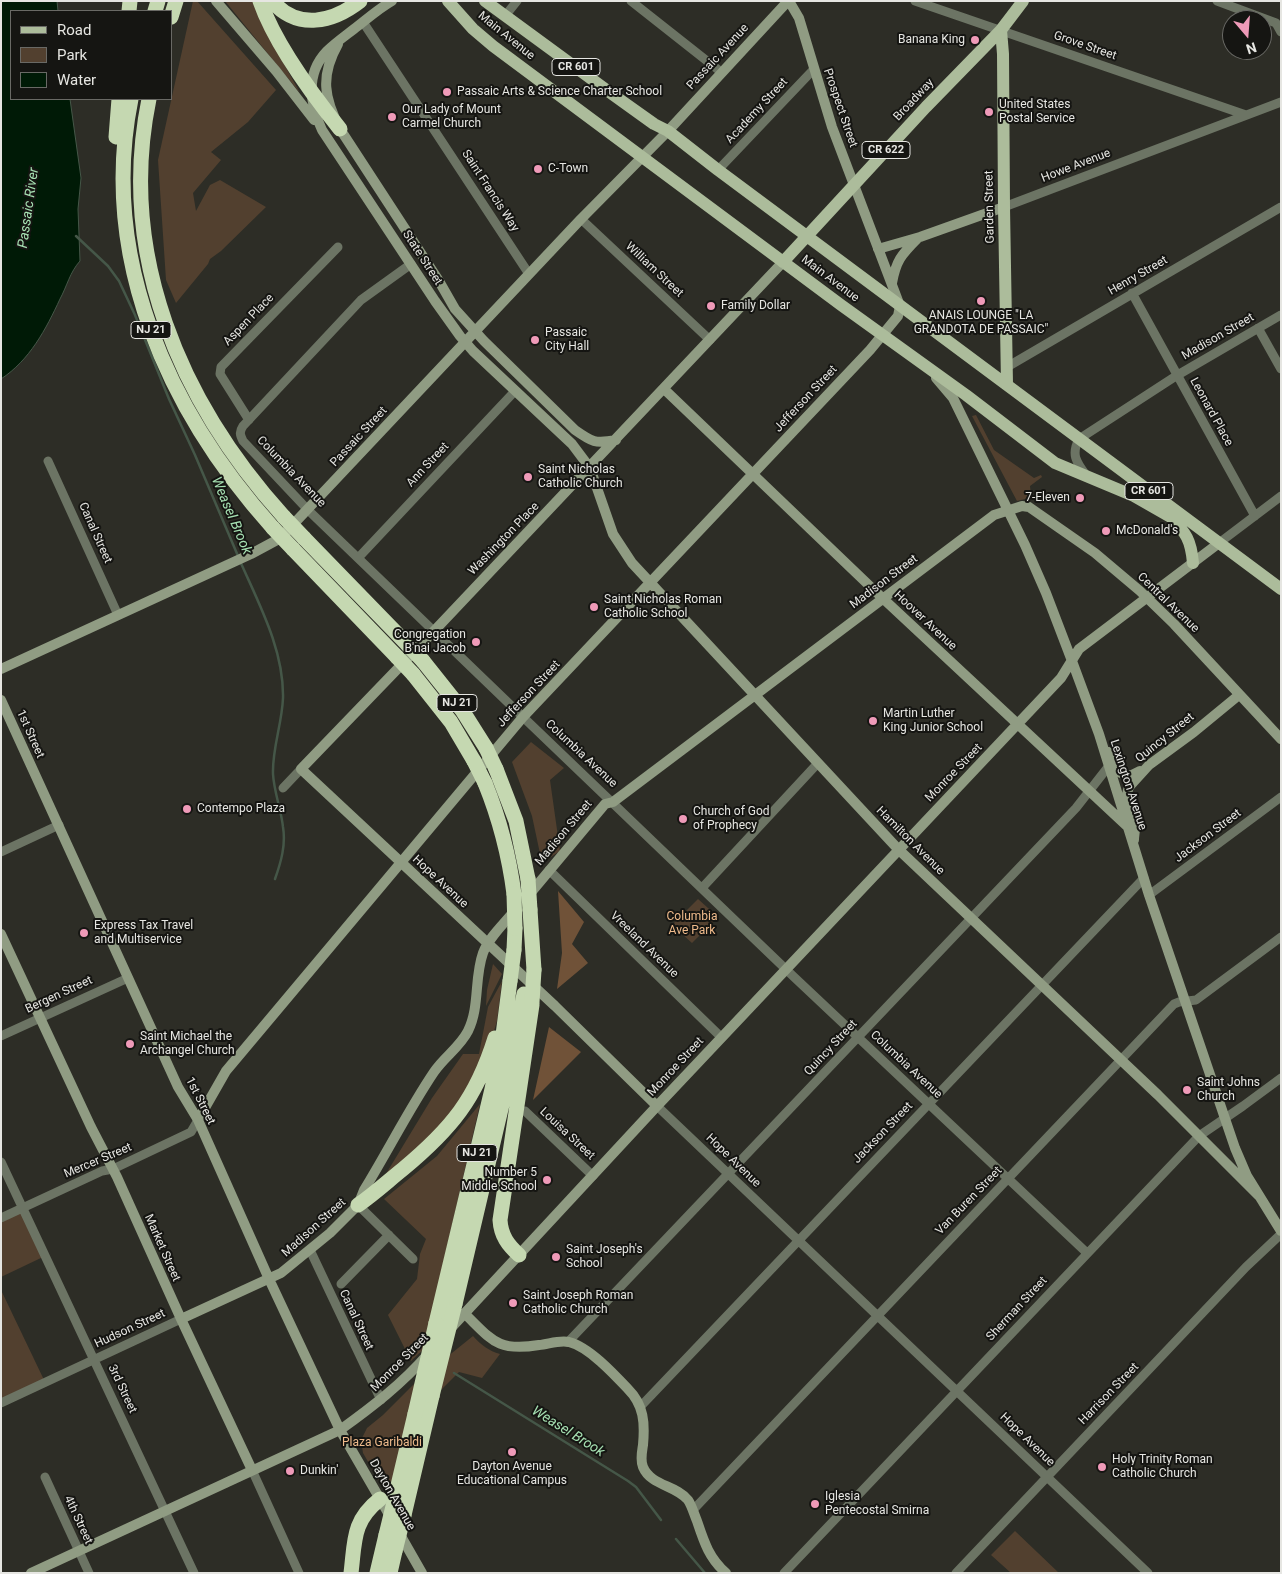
<!DOCTYPE html>
<style>
body{margin:0}
#map{position:relative;width:1282px;height:1574px;overflow:hidden;background:#2d2d26;font-family:Roboto,sans-serif}
canvas{display:block}
.frame{position:absolute;inset:0;border:2px solid #e6e6e2;pointer-events:none}
.legend{position:absolute;left:10px;top:10px;width:162px;height:90px;box-sizing:border-box;background:#151512;border:1px solid #696965;margin:0;padding:6px 9px;list-style:none;font-size:15px;color:#e6e6e2}
.legend li{display:flex;align-items:center;gap:10px;height:25px}
.legend b{width:25px;border:1px solid #696965}
.north{position:absolute;left:1222px;top:10px;width:50px;height:50px;box-sizing:border-box;background:#151512;border:1px solid #696965;border-radius:50%;rotate:162deg;font-size:14px;font-weight:700;line-height:20px;text-align:center;color:#e6e6e2}
.north::after{content:'';display:block;margin:auto;width:18px;height:22px;background:#ef9ab8;clip-path:polygon(50% 0,100% 100%,50% 72%,0 100%)}
</style>
<div id="map">
<canvas width="1282" height="1574"></canvas>
<div class="frame"></div>
<ul class="legend">
<li><b style="height:6px;background:#acbc9b"></b>Road</li>
<li><b style="height:14px;background:#52402f"></b>Park</li>
<li><b style="height:14px;background:#001a06"></b>Water</li>
</ul>
<div class="north">N</div>
</div>
<script>
const ctx = document.querySelector('canvas').getContext('2d');
ctx.lineJoin = 'round';
function fillPath(path, color) {
  ctx.fillStyle = color;
  ctx.fill(path, 'evenodd');
}
function stroke(path, color, width, dash) {
  ctx.strokeStyle = color;
  ctx.lineWidth = width;
  ctx.lineCap = dash ? 'butt' : 'round';
  ctx.setLineDash(dash || []);
  ctx.stroke(path);
}
function write(font, color, halo, rows, align = 'center') {
  ctx.font = font + ' Roboto,sans-serif';
  ctx.lineWidth = 4;
  ctx.setLineDash([]);
  ctx.textBaseline = 'middle';
  ctx.strokeStyle = halo;
  ctx.fillStyle = color;
  for (const [text, x, y, turn = 0] of rows) {
    ctx.save();
    ctx.translate(x, y);
    ctx.rotate((+turn || 0) * Math.PI / 180);
    ctx.textAlign = isNaN(turn) ? turn : align;
    if (halo) ctx.strokeText(text, 0, 0);
    ctx.fillText(text, 0, 0);
    ctx.restore();
  }
}
fillPath(new Path2D(`
 M193 1H197L276 90 248 122 211 152 221 160 193 193 196 211 210 185 220 180 266 207 221 251 210 259 208 264 176 303 166 280 158 160Z
 M225 1H255L263 26 300 93Z
 M976 415 994 450 1034 478 1041 475 1042 477 1030 486 1031 495 1025 499 1017 501 972 416Z
 M531 742 564 768 550 780 560 851 542 863 532 816 512 762Z
 M698 899 718 917 692 943 672 925Z
 M493 964 502 974 486 1006 487 990Z
 M502 981 497 1021 487 1054 452 1119 378 1187 432 1098 463 1054H479L488 1007Z
 M480 1104 423 1350 411 1361 388 1315 417 1279 420 1254 426 1239 384 1199 437 1156Z
 M21 1208 43 1257 1 1277V1217Z
 M1 1290 45 1382 1 1402Z
 M473 1336C481 1345 489 1351 500 1354L482 1378 459 1372 408 1423 389 1498 363 1453 361 1440 367 1428 383 1415 416 1382Z
 M1015 1531 1059 1573H1011L991 1555Z`), '#52402f');
fillPath(new Path2D(`
 M558 891 584 922 572 944 588 963 557 989 562 953Z
 M549 1027 581 1052 533 1100Z`), '#705238');
const water = new Path2D(`
 M1 1H57L58 11H11V99H70L81 178 78 209 80 261C70 272 67 286 60 299 46 329 30 360 1 379Z`);
fillPath(water, '#001a06');
stroke(water, '#455748', 1);
stroke(new Path2D(`
 M76 236 108 266 119 281 135 315 169 399 195 455 238 556
 M240 561C259 604 284 650 283 698 282 724 272 749 273 774 274 792 281 809 283 827 286 845 281 862 275 879
 M454 1373 628 1481 636 1487 661 1520
 M676 1539 705 1573`), '#455748', 2.5);
stroke(new Path2D(`
 M631 1 721 72
 M915 1 1246 115
 M1217 1 1276 23 1281 32
 M505 16 517 1
 M363 22 529 274
 M718 170 814 69
 M1004 207 1281 102
 M581 219 710 340
 M411 264 361 300 243 426C239 432 240 435 243 441L308 510 523 717 794 977 1087 1253
 M1132 293 1255 516
 M1258 328 1281 369
 M1007 367 1281 207
 M249 420 220 374 221 367 338 247
 M48 461 118 615
 M1086 475C1076 462 1071 454 1079 439L1176 376 1281 315
 M1219 543 1281 496
 M359 557 515 391
 M283 788 301 769
 M1 852 59 825
 M549 870 721 1037
 M702 888 818 763
 M1149 895 1281 797
 M1 1036 128 978
 M657 1106 1148 1573
 M525 1111 593 1176
 M1 1162 194 1573
 M358 1205 413 1259
 M1 1218 102 1171 113 1169 191 1132 198 1120
 M310 1250 381 1400
 M341 1284 389 1235
 M568 1342 1076 808 1108 767
 M1 1403 181 1319
 M641 1406 1144 878
 M252 1470 299 1573
 M45 1477 89 1573
 M693 1510 1174 1004 1179 1002 1196 1000 1281 937
 M784 1573 1199 1136 1243 1106 1281 1078
 M956 1573 1246 1267 1281 1234`), '#6c7464', 9);
stroke(new Path2D(`
 M216 1 276 71 314 120
 M392 1C378 9 366 20 354 29 345 36 335 43 327 51 305 74 310 104 322 130L435 301 460 336 473 351 572 444 590 468 613 534 632 563 898 849 1158 1095 1259 1196
 M338 44C320 76 324 98 340 129L439 281 455 309 484 341 575 430C592 442 595 444 616 440
 M878 249 920 237 1004 207
 M892 283C896 261 901 255 917 239
 M936 378 953 398 1025 545 1046 593 1072 661 1099 734 1149 895 1235 1148 1247 1176 1281 1231
 M664 389 876 592 1127 826
 M1 669 251 554 277 540 286 532 581 219 668 131 788 1
 M1 700 178 1087 198 1120 269 1279 340 1430 391 1518
 M1109 752 1121 773 1130 776 1140 771
 M1134 840C1134 836 1135 832 1135 828 1134 815 1123 800 1129 787L1149 765 1194 732 1239 695
 M528 896 605 804 613 802 994 515 1022 506 1029 507 1095 553 1140 591 1174 624 1281 739
 M1 934 91 1127 117 1177 181 1319 252 1470
 M657 1106 555 1006 301 769 435 630 783 262
 M198 1120 226 1071 523 717 870 350 898 316 900 306 832 127 799 18 789 1
 M464 1313C492 1340 497 1352 539 1345 549 1344 559 1340 569 1342 589 1347 614 1374 628 1389 644 1405 645 1423 643 1445 642 1452 640 1460 643 1467 651 1486 676 1485 688 1500 692 1506 694 1514 697 1521 704 1542 709 1558 726 1573
 M181 1319 281 1273 330 1233 358 1205 364 1190C388 1151 409 1109 434 1072 444 1057 460 1047 468 1031 480 1007 474 978 483 953 489 937 504 924 515 910
 M451 1328 657 1106 1061 678 1079 649 1219 543
 M398 1531 422 1573
 M31 1573 340 1430C372 1407 402 1384 428 1354`), '#909c83', 10);
stroke(new Path2D(`
 M448 1 473 29 493 46 841 305 966 395 1055 463 1134 496 1176 520
 M485 1 612 94 654 124 668 131 718 170 1281 589
 M1001 30 1003 54 1004 207 1007 384
 M783 262 926 107 1001 30 1023 1
 M1171 517C1186 533 1191 540 1193 563`), '#acbc9b', 12);
stroke(new Path2D(`
 M260 1C275 44 312 94 340 129
 M272 1C298 31 333 22 360 1
 M129 11 130 1
 M155 11 158 1
 M171 17 176 1
 M131 99C99 258 168 411 273 528
 M149 99C117 255 180 402 284 517
 M116 137 119 99
 M304 538 408 645
 M293 549 397 657
 M423 661 462 710 486 748
 M413 674 451 722 474 761
 M496 769 516 821 528 879
 M485 783C500 820 509 855 514 894
 M530 910 534 970
 M514 950 515 928
 M358 1205C374 1194 388 1181 403 1169 451 1129 476 1099 495 1038
 M519 1255C508 1245 501 1236 500 1220L532 1005
 M455 1304 505 1092 524 994
 M436 1323 492 1089 503 1035 510 981
 M395 1498 415 1414
 M404 1515 432 1396
 M351 1573C355 1541 352 1521 380 1499
 M377 1573 386 1535
 M390 1573 395 1551`), '#c5d8b1', 15);
stroke(new Path2D(`
 M284 517 304 538
 M273 528 293 549
 M408 645 423 661
 M397 657 413 674
 M486 748 496 769
 M474 761 485 783
 M528 879 530 910
 M514 894 515 928
 M510 981 514 950
 M532 1002 534 970
 M432 1396 455 1304
 M415 1414 436 1323
 M386 1535 395 1498
 M395 1551 404 1515`), '#c5d8b1', 15);
for (const [x, y, r, color] of [
 [975,40,5,"#ef9ab8"],
 [447,92,5,"#ef9ab8"],
 [989,112,5,"#ef9ab8"],
 [392,117,5,"#ef9ab8"],
 [538,169,5,"#ef9ab8"],
 [981,301,5,"#ef9ab8"],
 [711,306,5,"#ef9ab8"],
 [535,340,5,"#ef9ab8"],
 [528,477,5,"#ef9ab8"],
 [1080,498,5,"#ef9ab8"],
 [1106,531,5,"#ef9ab8"],
 [594,607,5,"#ef9ab8"],
 [476,642,5,"#ef9ab8"],
 [873,721,5,"#ef9ab8"],
 [187,809,5,"#ef9ab8"],
 [683,819,5,"#ef9ab8"],
 [84,933,5,"#ef9ab8"],
 [130,1044,5,"#ef9ab8"],
 [1187,1090,5,"#ef9ab8"],
 [547,1180,5,"#ef9ab8"],
 [556,1257,5,"#ef9ab8"],
 [513,1303,5,"#ef9ab8"],
 [512,1452,5,"#ef9ab8"],
 [1102,1467,5,"#ef9ab8"],
 [290,1471,5,"#ef9ab8"],
 [815,1504,5,"#ef9ab8"]
]) {
  const dot = new Path2D();
  dot.arc(x, y, r, 0, 2 * Math.PI);
  ctx.fillStyle = color;
  ctx.fill(dot);
  stroke(dot, '#151512', 2);
}
for (const [x, y, w] of [
 [576,67,48],
 [886,150,48],
 [151,330,40],
 [1149,491,48],
 [457,703,40],
 [477,1153,40]
]) {
  const box = new Path2D();
  box.roundRect(x - w / 2, y - 8.5, w, 17, 4);
  ctx.fillStyle = '#151512';
  ctx.fill(box);
  stroke(box, '#e6e6e2', 1);
}
write('bold 11px', '#e6e6e2', null, [
 ["CR 601",576,67],
 ["CR 622",886,150],
 ["NJ 21",151,330],
 ["CR 601",1149,491],
 ["NJ 21",457,703],
 ["NJ 21",477,1153]
]);
write('12px', '#e6e6e2', '#151512', [
 ["Main Avenue",506,36,39],
 ["Grove Street",1085,46,19],
 ["Passaic Avenue",718,57,-47],
 ["Broadway",914,100,-47],
 ["Prospect Street",840,108,71],
 ["Academy Street",757,111,-47],
 ["Howe Avenue",1076,166,-21],
 ["Saint Francis Way",490,191,57],
 ["Garden Street",990,207,-91],
 ["State Street",422,258,57],
 ["William Street",654,270,43],
 ["Henry Street",1138,276,-30],
 ["Main Avenue",830,279,37],
 ["Aspen Place",249,320,-46],
 ["Madison Street",1218,337,-30],
 ["Jefferson Street",806,399,-47],
 ["Leonard Place",1211,412,61],
 ["Passaic Street",359,437,-47],
 ["Ann Street",428,465,-47],
 ["Columbia Avenue",291,472,46],
 ["Canal Street",95,533,66],
 ["Washington Place",504,539,-46],
 ["Madison Street",884,582,-37],
 ["Central Avenue",1168,603,44],
 ["Hoover Avenue",925,621,43],
 ["Jefferson Street",529,694,-47],
 ["1st Street",30,734,66],
 ["Quincy Street",1165,738,-39],
 ["Columbia Avenue",581,754,43],
 ["Monroe Street",954,773,-46],
 ["Lexington Avenue",1128,785,72],
 ["Madison Street",564,833,-50],
 ["Jackson Street",1208,836,-37],
 ["Hamilton Avenue",910,841,45],
 ["Hope Avenue",440,882,43],
 ["Vreeland Avenue",644,945,44],
 ["Bergen Street",59,995,-25],
 ["Quincy Street",831,1048,-47],
 ["Columbia Avenue",906,1065,43],
 ["Monroe Street",676,1067,-47],
 ["1st Street",200,1101,63],
 ["Jackson Street",883,1133,-46],
 ["Louisa Street",567,1134,43],
 ["Mercer Street",98,1161,-23],
 ["Hope Avenue",733,1161,44],
 ["Van Buren Street",969,1201,-46],
 ["Madison Street",314,1228,-42],
 ["Market Street",162,1248,66],
 ["Sherman Street",1017,1309,-47],
 ["Canal Street",356,1320,65],
 ["Hudson Street",130,1329,-25],
 ["Monroe Street",400,1363,-45],
 ["3rd Street",122,1389,65],
 ["Harrison Street",1109,1394,-46],
 ["Hope Avenue",1027,1440,44],
 ["Dayton Avenue",392,1495,60],
 ["4th Street",78,1520,65]
]);
write('12px', '#e6e6e2', '#151512', [
 ["Banana King",965,40,"right"],
 ["Passaic Arts & Science Charter School",457,92],
 ["United States",999,105],
 ["Postal Service",999,119],
 ["Our Lady of Mount",402,110],
 ["Carmel Church",402,124],
 ["C-Town",548,169],
 ["Family Dollar",721,306],
 ["ANAIS LOUNGE \"LA",981,316,"center"],
 ["GRANDOTA DE PASSAIC\"",981,330,"center"],
 ["Passaic",545,333],
 ["City Hall",545,347],
 ["Saint Nicholas",538,470],
 ["Catholic Church",538,484],
 ["7-Eleven",1070,498,"right"],
 ["McDonald's",1116,531],
 ["Saint Nicholas Roman",604,600],
 ["Catholic School",604,614],
 ["Congregation",466,635,"right"],
 ["B'nai Jacob",466,649,"right"],
 ["Martin Luther",883,714],
 ["King Junior School",883,728],
 ["Contempo Plaza",197,809],
 ["Church of God",693,812],
 ["of Prophecy",693,826],
 ["Express Tax Travel",94,926],
 ["and Multiservice",94,940],
 ["Saint Michael the",140,1037],
 ["Archangel Church",140,1051],
 ["Saint Johns",1197,1083],
 ["Church",1197,1097],
 ["Number 5",537,1173,"right"],
 ["Middle School",537,1187,"right"],
 ["Saint Joseph's",566,1250],
 ["School",566,1264],
 ["Saint Joseph Roman",523,1296],
 ["Catholic Church",523,1310],
 ["Holy Trinity Roman",1112,1460],
 ["Catholic Church",1112,1474],
 ["Dayton Avenue",512,1467,"center"],
 ["Educational Campus",512,1481,"center"],
 ["Dunkin'",300,1471],
 ["Iglesia",825,1497],
 ["Pentecostal Smirna",825,1511]
], 'left');
write('12px', '#efbb8c', '#151512', [
 ["Columbia",692,917],
 ["Ave Park",692,931],
 ["Plaza Garibaldi",382,1443]
]);
write('italic 14px', '#a6e0b2', '#151512', [
 ["Passaic River",29,208,-82],
 ["Weasel Brook",231,516,67],
 ["Weasel Brook",568,1432,32]
]);
</script>
